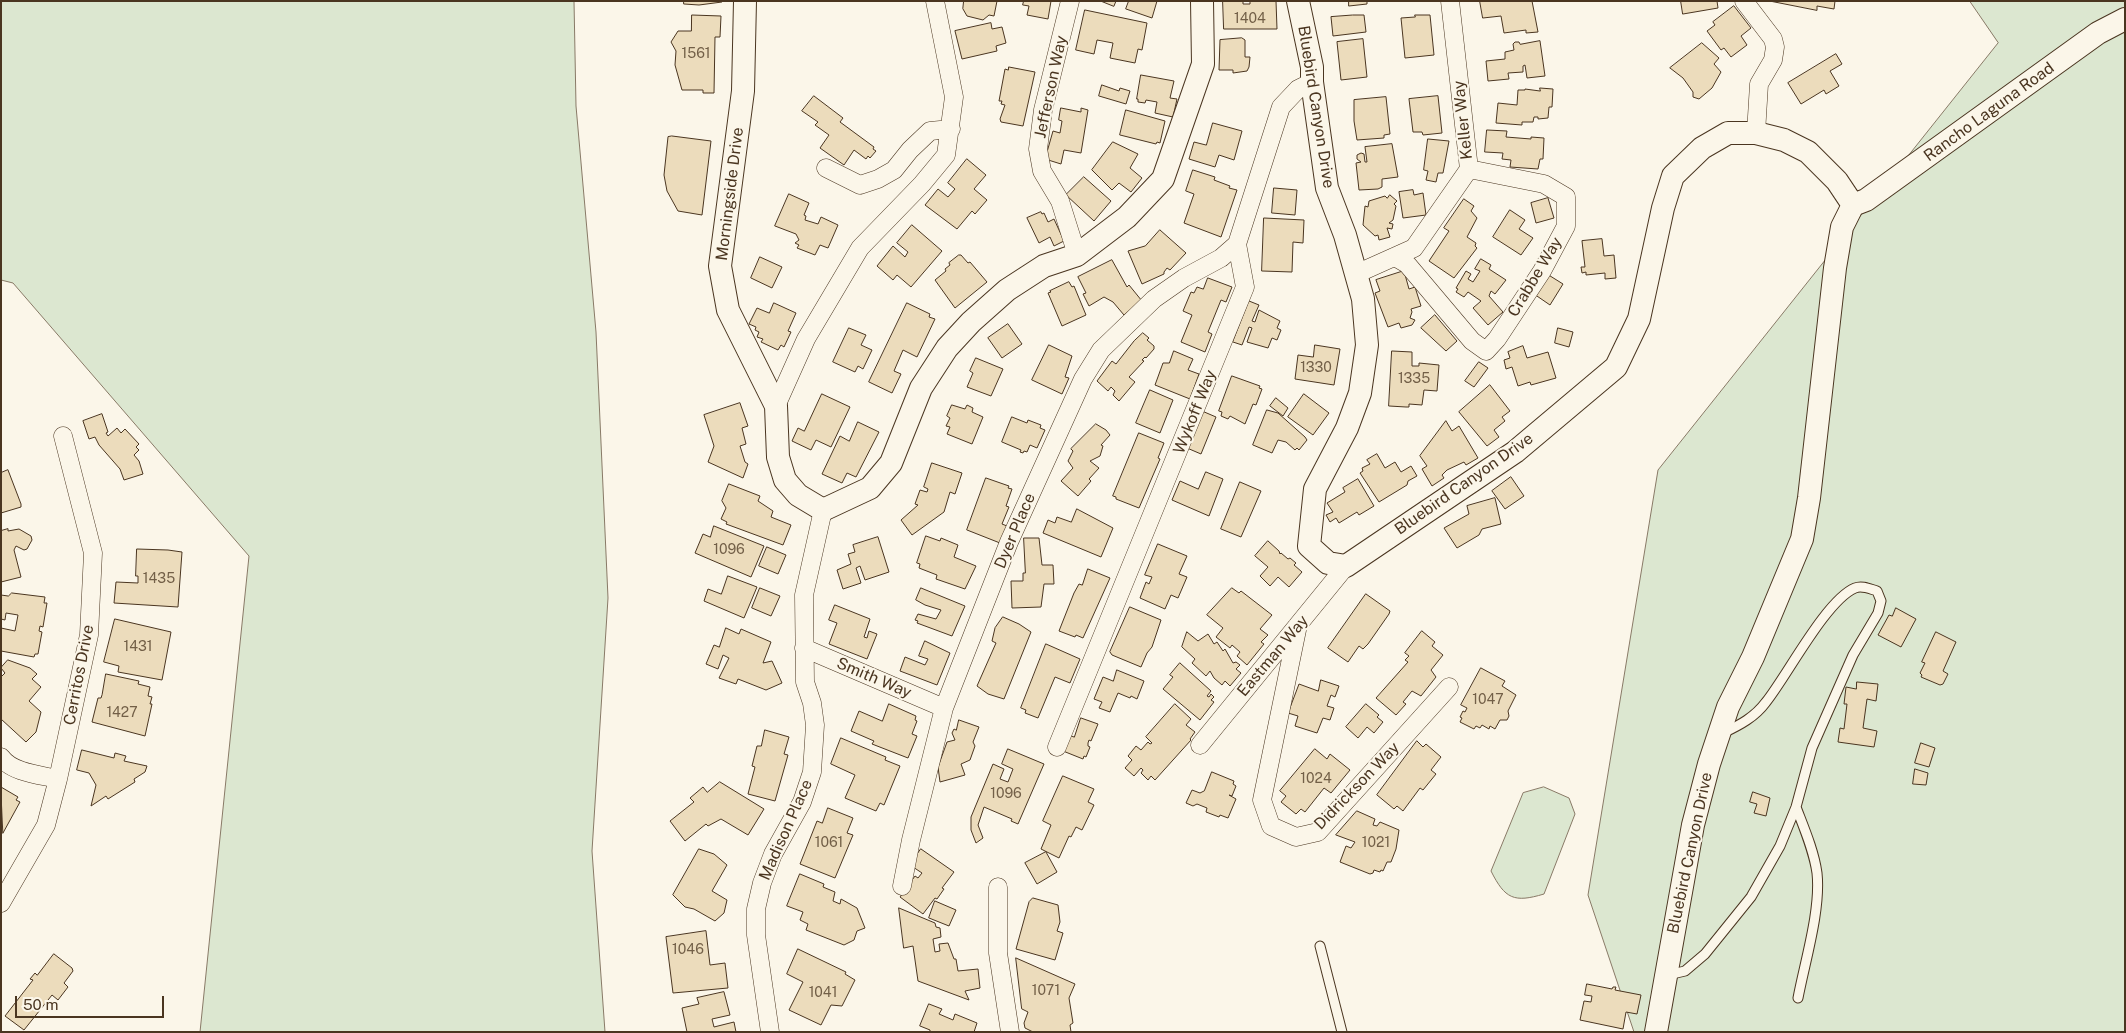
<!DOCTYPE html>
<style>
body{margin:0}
#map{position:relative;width:2126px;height:1033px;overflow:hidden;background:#fbf6e9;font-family:"Public Sans",sans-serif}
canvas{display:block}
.frame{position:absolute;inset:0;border:2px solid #4a3520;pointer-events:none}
.scale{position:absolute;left:15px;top:996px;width:149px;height:22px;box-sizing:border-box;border:2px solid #4a3520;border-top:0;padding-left:6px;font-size:15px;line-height:18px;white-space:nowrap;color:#4a3520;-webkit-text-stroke:4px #fbf6e9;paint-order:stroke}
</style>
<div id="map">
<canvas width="2126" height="1033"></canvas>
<div class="frame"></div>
<div class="scale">50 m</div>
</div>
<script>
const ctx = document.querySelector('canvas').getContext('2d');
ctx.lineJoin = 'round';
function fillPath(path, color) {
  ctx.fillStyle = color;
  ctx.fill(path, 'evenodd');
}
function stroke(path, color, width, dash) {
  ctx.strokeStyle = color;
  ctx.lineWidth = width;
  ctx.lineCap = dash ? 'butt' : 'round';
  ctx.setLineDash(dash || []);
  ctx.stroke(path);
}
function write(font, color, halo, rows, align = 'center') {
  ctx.font = font + ' "Public Sans",sans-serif';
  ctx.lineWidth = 4;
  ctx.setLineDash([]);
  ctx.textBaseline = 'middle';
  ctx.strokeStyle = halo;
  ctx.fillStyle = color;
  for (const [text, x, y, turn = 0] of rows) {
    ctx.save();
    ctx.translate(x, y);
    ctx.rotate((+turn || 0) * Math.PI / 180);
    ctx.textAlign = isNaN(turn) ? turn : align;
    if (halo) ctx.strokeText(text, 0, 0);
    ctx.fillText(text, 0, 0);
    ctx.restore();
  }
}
const green = new Path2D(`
 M1 1H574L576 106 596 332 608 598 592 851 605 1032H200L249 556 13 283 1 280Z
 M1970 1H2125V1032H1634L1588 895 1658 470 1998 43Z
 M1544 787 1569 798 1575 814 1544 894C1514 903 1505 899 1491 871L1523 793Z`);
fillPath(green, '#dce7d0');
stroke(green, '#887966', 1);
const building = new Path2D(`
 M684 1H722V2L699 5 684 4Z
 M964 1H997L994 16 989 15 983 20 967 16 963 9Z
 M1024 1H1051L1048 19 1027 15 1029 6 1023 5Z
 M1101 1H1116L1114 6Z
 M1129 1H1157L1152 18 1126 9Z
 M1223 1H1243V4H1250V1H1276L1277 29H1224Z
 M1349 1H1367V4L1349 6Z
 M1480 1H1532L1538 32 1526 33V30L1504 33 1501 16 1483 18Z
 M1681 1H1717L1718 8 1683 14Z
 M1770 1H1835L1834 9 1817 6V10Z
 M1734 6 1751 28 1741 36 1747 45 1731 57 1724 48 1721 50 1707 31 1715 25 1713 22Z
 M1085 10 1147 23 1142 50 1138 49 1135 63 1110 58 1113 43 1097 40 1094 54 1076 50Z
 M692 15 721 16 720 37H715L714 93H703V90H682L675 65 676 51 671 42 678 31H691Z
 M1353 15H1364L1366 32 1333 36 1331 17Z
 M1415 15H1430L1434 55 1405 58 1401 18 1415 17Z
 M991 23 992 29 1002 27 1006 43 996 46 997 51 962 59 955 31Z
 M1242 38 1245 40V57H1250L1249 67 1247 71 1233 73V70H1219L1220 40Z
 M1363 39 1367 77 1341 80 1337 42Z
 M1540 41 1545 76 1527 78 1525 65 1523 66V72L1508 73 1509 79 1488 81 1486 61 1505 59V52L1514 50 1513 44 1515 42H1519L1520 44Z
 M1702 43 1719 58 1714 64 1721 72 1712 88 1699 99 1693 97V92L1683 78 1670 68Z
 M1836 54 1842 64 1830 71 1839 86 1826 94 1824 90 1801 104 1788 83Z
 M1009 67 1035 72 1023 126 1001 122 1000 119 1005 105 1001 104 1002 101H999L1005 69 1008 70Z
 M1141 75 1174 81 1170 98 1177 99 1173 117 1155 113 1157 102 1146 100 1145 103 1138 102V99H1137Z
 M1102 85 1119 91 1120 88 1130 91 1126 104 1099 96Z
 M1540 88 1553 89 1552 107H1549L1548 118 1538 119V117H1534L1533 122H1522V125L1496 123 1498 103 1517 105 1518 90H1525V89L1540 91Z
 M814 96 843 118 840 122 874 147 873 149 876 151 870 158 868 156 866 159 854 150 844 165 820 148 829 135 815 125 818 122 802 111Z
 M1438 96 1442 133 1423 135 1422 132H1413L1409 99Z
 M1386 97 1390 134 1384 135V138L1357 140 1354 121V100Z
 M1061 108 1081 112V108L1088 110 1081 153 1064 150 1061 164 1045 159 1053 131 1060 133 1062 121 1059 120Z
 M1126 110 1165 121 1160 143 1157 142 1156 144 1120 135Z
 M1213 123 1242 131 1234 160 1219 155 1215 167 1189 159 1194 142 1206 145Z
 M1487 130 1507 131 1506 137 1531 139V137L1544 138 1543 159H1540L1538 169 1510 167 1511 160 1502 159 1503 153 1485 152Z
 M672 136 711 141 702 215 678 211 667 191 664 175 668 137Z
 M1428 139 1449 141 1443 173H1438L1436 182 1426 180 1428 171 1424 170Z
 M1113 142 1138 154 1130 168 1142 178 1131 192 1119 183 1112 190 1092 170Z
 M1392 144 1398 177 1382 179V187L1378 189 1359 190 1356 163 1361 162 1357 159V155L1361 153 1364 154 1365 162H1367L1365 147Z
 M967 159 986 175 974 189 987 200 975 214 972 211 957 229 925 205 938 189 948 197 955 189 948 183Z
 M1193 170 1215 177 1214 180 1230 186 1229 188 1237 190 1221 237 1184 223 1194 194 1186 191Z
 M1084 177 1111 201 1094 221 1066 195Z
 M1274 188 1297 190 1295 215 1272 213Z
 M1413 190 1414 195 1423 193 1426 215 1403 218 1399 192Z
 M789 194 809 203 804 215 806 216 805 220 818 224 821 217 838 225 828 248 820 245 815 255 797 248 799 245 795 243 799 240 796 234 775 226Z
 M1390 195 1397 201 1394 204 1396 206 1393 220 1389 223 1393 224 1392 229 1387 228 1390 237 1379 240 1378 235 1375 236 1363 225 1365 206 1368 207 1369 201 1385 196 1387 198Z
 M1548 198 1554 218 1536 223 1531 203Z
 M1464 199 1474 206 1471 211 1477 218 1467 237 1476 243 1475 246 1477 248 1454 278 1429 261 1449 231 1444 228Z
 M1510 210 1525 220 1519 229 1533 238 1521 255 1493 237Z
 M1041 212 1042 214 1044 213 1048 222 1054 219 1064 241 1054 246 1050 237 1039 243 1027 218Z
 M1264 218 1304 220 1303 243 1293 242 1292 272 1262 271Z
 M912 225 942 251 911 287 897 275 893 280 877 266 893 246 905 257 908 252 897 243Z
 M1160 230 1186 253 1170 270 1167 268 1164 272V274L1142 284 1128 251 1145 246Z
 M1602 239 1604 256 1614 255 1616 278 1605 279V273L1586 275V272L1582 273 1581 267H1585L1582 241Z
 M959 255H961L968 263 970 262 987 282 955 308 935 280 946 271 945 269 950 265 949 263Z
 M760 257 782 267 772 288 751 278Z
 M1481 259 1491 265 1489 269 1506 280 1495 294 1491 291 1489 296 1503 312 1488 325 1473 308 1481 301 1468 292 1464 297 1456 292 1458 289 1456 288 1466 271 1471 274 1468 279 1473 282 1480 271 1475 269Z
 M1112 260 1127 287 1129 285 1142 301 1124 315 1113 302 1104 297 1089 306 1083 294 1086 293 1078 277Z
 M1404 271 1409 289 1415 287 1421 306 1411 309 1412 312 1410 318 1415 320 1412 325 1401 328 1399 323 1388 327 1375 293 1380 291 1376 280Z
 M1547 274 1563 284 1550 305 1534 294Z
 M1208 278 1232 287 1226 302 1221 300 1208 332 1212 334 1205 352 1181 342 1192 315 1183 311 1191 292 1194 293 1197 287 1203 289Z
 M1069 282 1072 287 1074 286 1086 315 1062 326 1048 293 1051 292 1050 291Z
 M1249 301 1259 305 1252 321 1255 322 1259 310 1280 321 1277 328 1281 330 1277 340 1272 338 1268 348 1247 342 1252 328 1249 327 1242 345 1233 342Z
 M774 303 796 313 788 331 791 332 784 347 781 345 778 350 761 342 763 339 757 337 759 332 755 330 756 327 749 324 757 308 769 313Z
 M907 303 930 314 929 317 935 319 917 357 903 350 894 371 901 374 892 393 869 382Z
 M1435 315 1457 341 1446 351 1421 328Z
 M1008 324 1022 344 1002 358 988 338Z
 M849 328 866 335 861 345 872 350 863 369 858 366 855 372 833 362Z
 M1558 328 1573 332 1569 347 1555 343Z
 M1143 333 1149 338 1147 340 1154 346V349L1146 358 1145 357 1142 360 1144 361 1129 377 1135 382 1119 401 1113 395 1115 391 1111 387 1108 391 1097 381 1112 361 1116 364 1134 341Z
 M1049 345 1072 356 1065 377 1069 378 1062 394 1032 380Z
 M1315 345 1340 349 1334 385 1295 379 1298 355 1313 357Z
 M1523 346 1527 358 1548 352 1556 378 1531 385 1530 382 1518 386 1512 367 1506 369 1504 360 1510 358 1508 352Z
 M1174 351 1193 359 1188 370 1199 374 1190 399 1155 385 1163 363H1169Z
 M1392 351 1412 352V366H1419V363L1439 365 1437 391 1424 390 1422 405 1409 404V407H1406L1389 406Z
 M976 358 1003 369 991 396 967 387 973 373 970 371Z
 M1479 362 1488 368 1474 387 1465 381Z
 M1232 376 1260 386 1259 388 1262 389 1256 405 1253 404 1245 424 1230 416 1228 419 1221 416 1222 412 1219 411Z
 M1490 385 1510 411 1502 417 1505 421 1494 430 1499 437 1487 446 1459 412Z
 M1150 390 1173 400 1160 433 1136 423Z
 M822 394 850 407 831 447 816 440 811 450 792 441 798 428 804 431Z
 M1304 394 1329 413 1313 435 1288 417Z
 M1276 398 1288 408 1283 416 1270 406Z
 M740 403 748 426 742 428 746 444 740 446 745 462 748 464 743 478 708 462 714 446 704 415Z
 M952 405 965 409 967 405 973 408 972 412 983 417 972 444 947 434 950 427 946 426 950 418 947 416Z
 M1267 410 1278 413 1305 437 1307 440 1299 450 1297 448 1295 450 1286 442 1278 440 1272 453 1253 445Z
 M1202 411 1216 417 1201 454 1187 448Z
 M102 414 108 432 106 433 108 436 117 428 121 433 125 429 139 444 136 447 139 450 134 455 139 461 143 474 124 480 120 469 99 445 95 437 89 439 83 421Z
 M1012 417 1027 423 1028 420 1041 425 1040 428 1045 430 1037 448 1030 445 1027 452 1024 451 1023 453 1020 452 1021 450 1002 442Z
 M1446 421 1452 431 1459 426 1478 458 1466 465 1464 462 1447 470 1442 475 1444 478 1432 486 1422 469 1427 466 1420 456Z
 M858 422 879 432 856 477 847 473 842 483 822 474 840 436 849 441Z
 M1096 424 1106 430 1110 435 1101 445 1103 446 1100 456 1090 461 1099 468 1089 479 1091 481 1078 496 1061 481 1073 468 1068 461 1073 451 1071 449Z
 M1139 433 1164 443 1158 458 1160 459 1139 508 1116 499V497L1113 496Z
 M1377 454 1385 468 1395 462 1401 472 1411 466 1417 476 1408 481 1407 485 1379 502 1360 473 1363 471 1362 468 1370 464 1367 460Z
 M932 463 962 473 955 494 950 492 944 512 912 535 901 520 918 505 915 504 920 490 927 492 928 489 924 487Z
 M8 470 21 504V507L1 513V473Z
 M1206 472 1223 479 1209 516 1172 500 1180 481 1198 489Z
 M1511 477 1524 496 1505 509 1492 491Z
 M986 478 1009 486 1008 488 1012 489 1006 506 1009 507 1002 524 1007 526 1000 543 967 530Z
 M1358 479 1374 506 1359 515 1357 512 1339 523 1336 518 1330 522 1326 515 1333 512 1327 503 1345 492 1343 488Z
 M1240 482 1261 491 1241 537 1221 529Z
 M729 484 760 496 758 501 773 511 771 517 791 525 783 545 726 524 727 522 721 519 726 508 722 501Z
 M1495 498 1501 524 1482 529 1479 535 1457 548 1444 528 1469 514 1467 506Z
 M1077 509 1113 528 1101 557 1043 533 1048 520 1055 523 1057 517 1071 522Z
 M714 526 764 546 751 577 695 553 703 534 710 537Z
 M8 529V531L19 529 31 536 32 540 27 549 24 550 16 546 14 550 21 577 1 582V531Z
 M926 536 940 541 941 538 958 545 954 557 976 566 965 589 936 579 937 575 919 568 920 564 917 563Z
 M878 537 889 572 865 580 860 566 856 568 861 583 843 589 837 570 851 564 848 554 855 552 853 545Z
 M1024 538H1039L1042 565H1053L1054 584H1044L1041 607 1012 608 1011 581H1023V573H1025Z
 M1268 541 1279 551 1280 554 1281 553 1288 559 1290 558 1296 563 1294 565 1302 572 1289 587 1278 577 1270 586 1260 576 1268 567 1255 556Z
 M1158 544 1187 556 1179 574 1187 577 1178 598 1171 595 1165 609 1140 598 1146 582 1149 584 1152 577 1145 575Z
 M767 547 786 555 778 574 759 566Z
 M137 549 168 550 182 552 178 607 114 603 116 582 138 583V576H136Z
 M1088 569 1110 578 1083 638 1076 635 1075 637 1059 631 1074 593 1079 584 1082 585Z
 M728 576 757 587 744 618 704 601 708 589 721 594Z
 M760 588 780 596 771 616 752 608Z
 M921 588 965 606 952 636 917 623 918 621 915 620 918 614 936 619 941 610 925 605 916 600Z
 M1232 588 1239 593 1241 591 1272 615 1260 629 1268 635 1261 642 1264 644 1247 665 1237 656 1240 652 1232 645 1230 648 1216 637 1223 628 1207 615Z
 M12 593 45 597 44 603H47L43 627 40 626 39 631 42 632 38 654H35L34 657 1 651V628L15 631 18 615 6 613 5 620 1 619V595L8 596Z
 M1366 594 1390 611 1389 614 1368 644 1363 649 1359 646 1348 662 1328 648Z
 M835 605 870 619 864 637 867 638 869 631 877 634 867 659 829 644 837 623 829 620Z
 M1130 607 1161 620 1152 647 1147 653 1141 667 1112 655 1110 652Z
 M1896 608 1916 619 1901 647 1878 635 1889 615 1892 616Z
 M1003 617 1019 624 1031 632 1004 699 988 694 977 686 996 643 992 641 995 628Z
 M115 619 171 632 162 680 118 672 119 666 104 662Z
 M726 628 739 634 741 629 771 642 763 663 772 661 782 683 766 690 738 679 736 684 719 678 729 658 723 655 718 669 706 664 714 645 719 647Z
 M1422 631 1435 642 1432 646 1443 655 1431 670 1436 677 1421 696 1412 691 1403 702 1406 704 1396 715 1376 698 1408 662 1405 660 1409 656 1405 653Z
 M1187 632 1198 641 1208 634 1214 644 1217 642 1223 651 1225 649 1233 663 1236 662 1240 665 1236 669 1241 673 1230 686 1225 681 1222 685 1214 678 1210 671 1206 676 1192 663 1195 659 1182 647Z
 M1936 632 1956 642 1943 671 1948 674 1943 684 1940 685 1921 677 1922 675 1920 673 1925 663 1922 662Z
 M925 641 950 653 937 685 900 671 905 657 925 665 928 659 919 656Z
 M1046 644 1080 659 1070 683 1055 677 1038 718 1025 713 1026 710 1021 708Z
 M8 660 30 668 37 674 32 679 41 687 29 701 41 712 36 732 26 742 1 719V677L5 673 1 668Z
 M1180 663 1211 691 1207 696 1209 697 1211 694 1214 697 1211 700 1214 702 1200 720 1163 689 1173 677 1170 675Z
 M1481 668 1505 681 1502 686 1516 695 1508 711 1509 716 1507 720H1500L1495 729 1490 726 1489 729 1482 725 1480 728 1476 726 1474 729 1460 722 1462 718 1460 717 1463 711 1465 712 1467 708 1461 705Z
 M1117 670 1144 681 1137 699 1131 696 1130 698 1118 693 1110 712 1099 708 1102 702 1094 699 1103 677 1113 681Z
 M106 674 139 681 138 684 150 687 148 696 152 697 150 704H152L145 736 92 722 98 698H101L102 695Z
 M1321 680 1339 686 1335 697 1331 695 1327 706 1334 708 1330 720 1323 718 1317 733 1295 726 1298 716 1288 713 1299 684 1318 691Z
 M1857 682 1878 684 1876 701 1867 699 1863 728 1877 731 1874 747 1838 742 1840 728 1844 729 1847 704H1844L1846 687 1856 689Z
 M889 704 916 716 915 720 917 721 912 734 917 736 908 758 872 744 874 741 851 731 859 711 882 721Z
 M1175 704 1191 719 1186 725 1195 732 1190 739 1191 740 1155 780 1151 776 1148 780 1141 773 1143 770 1141 768 1134 776 1125 768 1132 760 1128 756 1136 746 1141 750 1148 742 1150 744 1152 743 1146 737Z
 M1366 704 1379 715 1377 717 1383 722 1374 733 1367 727 1358 738 1346 727Z
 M1081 718 1098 724 1091 741 1089 740 1088 743V746L1090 747 1086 757 1084 756 1083 759 1063 751 1069 735 1074 737Z
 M959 720 979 727 973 742 975 746 970 760 961 764 965 775 940 782 938 767 947 742 955 740 952 733 954 729 956 730Z
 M765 730 789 737 784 754 788 755 775 801 748 794 755 767 752 766 757 746H761Z
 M841 738 886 757 885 760 900 766 884 805 880 803 876 811 845 798 855 775 831 764Z
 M1417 741 1423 747 1426 744 1441 757 1431 770 1436 774 1423 790 1420 788 1403 811 1397 806 1394 809 1377 795Z
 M1921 743 1935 748 1929 767 1915 763Z
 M1008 749 1044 764 1018 824 1011 821 1012 819 984 807 978 825 983 838 976 843 971 830V817L993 764 1004 769 1000 779 1008 782 1013 769 1002 764Z
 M1315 749 1327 759 1330 754 1350 770 1331 793 1324 788 1305 812 1301 809 1296 814 1281 802 1286 796 1280 791Z
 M82 750 114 758 115 753 126 756 124 761 147 766 145 772 134 779 135 782 108 799 106 796 91 806 96 785 89 773 77 770Z
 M1915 769 1928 773 1926 785 1913 784Z
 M1212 772 1234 781 1233 784 1236 786 1232 796 1229 795 1236 799 1228 818 1220 815 1219 817 1206 812 1207 808 1197 804 1193 806 1186 803 1192 790 1200 793 1204 791Z
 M1063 776 1094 789 1088 802 1094 805 1082 830 1076 827 1071 837 1069 836 1059 858 1041 849 1051 825 1043 821Z
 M720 782 764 809 748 835 721 819 708 826 706 824 685 841 670 821 694 802 690 798 703 787 707 792Z
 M1 787 18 797 16 800 20 802 3 833Z
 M1753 792 1770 798 1766 816 1754 813 1757 804 1750 802Z
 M828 808 853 818 847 833 853 835 835 878 800 864 817 821 822 823Z
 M1357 811 1375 819 1373 825 1377 826 1380 822 1399 830 1396 849 1391 862H1387L1383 871 1381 870 1380 872 1374 870 1373 873 1370 874 1340 862 1346 846 1351 848 1355 842 1336 835Z
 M699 849 714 854 727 865 712 891 727 900 724 913 715 921 694 909 685 907 673 895Z
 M921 849 954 872 942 888 944 889 937 899 935 898 923 914 900 897 915 876 918 878 922 873 910 865Z
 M1046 852 1057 872 1037 884 1025 863Z
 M800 874 824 884 823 887 835 892 833 901 840 904 841 899 857 908 865 928 857 931 854 940 844 945 806 930 808 924 800 920 803 912 787 906Z
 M1033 898 1058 905 1060 922 1057 931 1063 933 1055 960 1016 949 1029 902Z
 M935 901 956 910 949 926 929 918Z
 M899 908 935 923 936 927 940 928 941 937 933 939 935 952 940 951 939 944 948 943 954 959H956L958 971 978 969 980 988 965 991 969 1000 918 981 913 946 904 948Z
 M706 931 710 965 725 963 728 988 673 993 666 937Z
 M798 949 846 972 845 974 855 980 842 1006 831 1005 821 1025 789 1010 803 982 787 974Z
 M54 954 72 968 73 971 64 983 68 987 58 1000 52 995 24 1030 5 1016 33 980 30 979 35 973 37 975Z
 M1016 958 1075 984 1069 998 1073 1023 1070 1025 1071 1032H1033L1025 1028 1024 1023 1028 1012 1022 1009Z
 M1587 984 1612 989 1613 987H1616L1615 990 1641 995 1637 1014 1626 1012 1623 1029 1580 1020 1584 1001 1591 1002 1592 996 1585 995Z
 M724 992 730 1015 712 1019 714 1027 734 1022 736 1032H687L682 1008 699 1004 697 998Z
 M929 1004 942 1009 939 1014 953 1020 955 1014 977 1023 974 1032H930V1030L920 1026Z`);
fillPath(building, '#ecdcbc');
stroke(building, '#4a3520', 1);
const service = new Path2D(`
 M1796 807C1804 828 1814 851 1817 873 1821 910 1805 961 1798 998
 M1320 946 1342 1032
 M1668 975 1685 971 1705 954 1751 897 1780 846 1796 807 1812 748 1853 655 1878 613 1881 601 1877 591C1870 589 1862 585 1855 588 1826 600 1787 676 1766 702 1755 717 1740 725 1723 733`);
const minor = new Path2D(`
 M1070 1 1043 110 1038 149 1042 171 1060 201 1077 255
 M1744 1 1773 39 1775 47 1773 60 1759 84 1756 133
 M826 168 860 185 878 179 894 170 910 150 930 131 951 129
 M1395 257 1407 264 1472 341 1486 351 1497 339 1542 271 1566 226V197L1544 184 1469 169
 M1356 274 1414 248 1469 169 1450 1
 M776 406 806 339 860 248 922 184 946 155 954 97 935 1
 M1298 625 1262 800 1271 826 1296 837 1318 832 1449 687
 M804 648 944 708
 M1200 745 1346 566
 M1057 747 1245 287 1237 244 1281 107 1298 89 1312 82
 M1 757C12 773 41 775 58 779
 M902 886 911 840 944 708 1009 542 1083 379 1101 350 1154 299 1184 278 1221 258 1237 244
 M998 887V953L1010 1032
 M1 903 46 825 58 779 89 635 93 553 63 436
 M770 1032 756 935V909L762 883 773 854 802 802 812 772 815 725 812 703 805 682 804 595 823 510`);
const tertiary = new Path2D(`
 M745 1 743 91 720 266 728 310 776 406 778 457 785 480 798 495 823 510 870 488 891 463 921 388 947 348 971 322 1007 290 1044 266 1077 255 1127 217 1163 179 1203 64 1202 1
 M1298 1 1312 67V82L1327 188 1345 235 1363 299 1367 345 1360 393 1347 428 1315 489 1309 546 1328 563 1346 566 1515 452 1616 367 1639 319 1663 208 1673 176 1702 148 1728 133H1756L1784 140 1808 152 1837 181 1853 205
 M1853 205 1866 200 2098 33 2125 19
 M1656 1032 1693 825 1709 764 1728 707 1753 657 1802 539 1809 498 1835 268 1842 227 1853 205`);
stroke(service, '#4a3520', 11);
stroke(minor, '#4a3520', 19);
stroke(tertiary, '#4a3520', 24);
stroke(service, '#fbf6e9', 9);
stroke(minor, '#fbf6e9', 18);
stroke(tertiary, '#fbf6e9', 22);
write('14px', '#725f47', null, [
 ["1404",1250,19],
 ["1561",696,54],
 ["1330",1316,368],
 ["1335",1414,379],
 ["1096",729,550],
 ["1435",159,579],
 ["1431",138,647],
 ["1047",1488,700],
 ["1427",122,713],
 ["1024",1316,779],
 ["1096",1006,794],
 ["1061",829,843],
 ["1021",1376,843],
 ["1046",688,950],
 ["1071",1046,991],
 ["1041",823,993]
]);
write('16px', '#4a3520', '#fbf6e9', [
 ["Jefferson Way",1051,87,-78],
 ["Bluebird Canyon Drive",1316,107,81],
 ["Rancho Laguna Road",1989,112,-36],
 ["Keller Way",1463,120,-96],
 ["Morningside Drive",730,194,-83],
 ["Crabbe Way",1535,277,-59],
 ["Wykoff Way",1195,412,-68],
 ["Bluebird Canyon Drive",1464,484,-35],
 ["Dyer Place",1015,531,-67],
 ["Eastman Way",1273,656,-50],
 ["Cerritos Drive",79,675,-79],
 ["Smith Way",874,678,23],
 ["Didrickson Way",1357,786,-46],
 ["Madison Place",786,830,-66],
 ["Bluebird Canyon Drive",1690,853,-78]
]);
</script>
